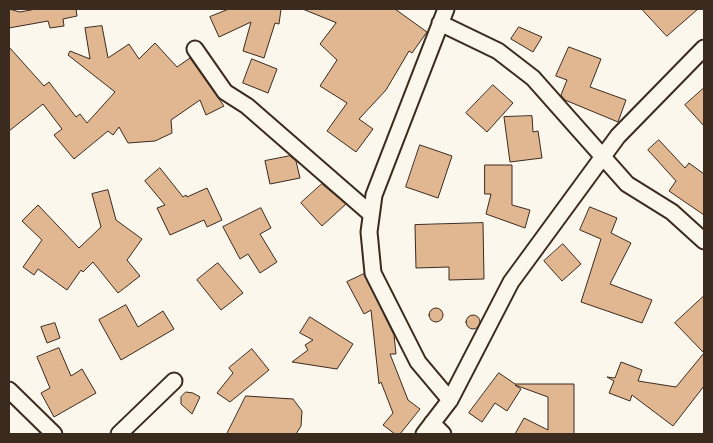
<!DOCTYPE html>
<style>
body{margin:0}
#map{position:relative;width:713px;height:443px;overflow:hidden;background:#fbf7ec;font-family:"Architects Daughter",sans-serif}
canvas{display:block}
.frame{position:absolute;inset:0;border:10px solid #3b2a1e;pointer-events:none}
</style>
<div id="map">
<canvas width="713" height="443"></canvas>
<div class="frame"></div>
</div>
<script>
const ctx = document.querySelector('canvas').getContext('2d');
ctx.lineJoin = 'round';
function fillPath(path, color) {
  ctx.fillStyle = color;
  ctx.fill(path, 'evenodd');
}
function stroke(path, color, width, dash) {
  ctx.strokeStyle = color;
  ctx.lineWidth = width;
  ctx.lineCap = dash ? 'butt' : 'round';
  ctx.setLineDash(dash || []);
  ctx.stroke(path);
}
const building = new Path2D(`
 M9 9 20 12 36 9H76L77 16 63 19 64 26 50 28 48 21 9 28Z
 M229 9H281L279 24 275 23 264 58 243 51 251 22 219 37 210 17Z
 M303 9H395L427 32 412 53 409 51 386 90 359 119 373 129 356 152 327 131 347 103 320 86 337 60 320 44 336 23Z
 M642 9H698L667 36Z
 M102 26 108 58 129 44 139 59 155 43 177 67 190 58 224 106 206 115 200 100 171 120 172 133 155 141 128 143 119 127 113 135 108 131 74 159 54 135 62 129 43 104 9 131V47L44 86 49 82 76 117 80 114 87 123 115 92 68 55 70 51 90 59 85 28Z
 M519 27 542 37 533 52 511 39Z
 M569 47 601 59 590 87 626 100 618 122 565 100 561 95 567 80 556 76Z
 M252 59 277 69 268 93 243 83Z
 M493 85 513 103 487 132 466 113Z
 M704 88V126L685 105Z
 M532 116 533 132 538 131 542 158 510 162 504 117Z
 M659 140 685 168 689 163 704 174V215L669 191 676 181 648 150Z
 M420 145 452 156 438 198 406 187Z
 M290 156 296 161 300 178 270 184 265 161Z
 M485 165H512V205L530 210 525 228 486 214 491 194H485Z
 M160 168 183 197 186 195 187 197 207 188 222 220 207 227 204 220 170 235 157 208 165 205 145 181Z
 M322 184 346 204 322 226 301 203Z
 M108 190 116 220 142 239 127 260 140 276 118 293 93 262 83 272 81 270 67 290 38 269 34 275 23 267 42 240 22 221 38 205 79 248 101 227 92 194Z
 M590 207 617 218 611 233 631 243 610 284 652 300 642 323 581 302 601 239 580 230Z
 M261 208 271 228 260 234 277 262 260 273 248 254 240 259 223 227Z
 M483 223 484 279 449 280V267L416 268 415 225Z
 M563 244 581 264 562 281 544 261Z
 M218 263 243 293 221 310 197 280Z
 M364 274 394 335 396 354H390L408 400 420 409 400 434H395L383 425 393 413 381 382 379 384 371 310 364 314 347 282Z
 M704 296V386L673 426 632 395 630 401 609 393 614 381 607 377 615 378 621 362 642 370 638 381 676 387 704 353 675 323Z
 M126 305 138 327 163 311 174 329 121 360 99 320Z
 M429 315a7 7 0 1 1 14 0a7 7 0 1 1-14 0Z
 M466 322a7 7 0 1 1 14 0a7 7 0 1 1-14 0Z
 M310 317 353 344 337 369 292 362 308 350 305 345 313 340 300 333Z
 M55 323 60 338 47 343 41 327Z
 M59 348 71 376 82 369 96 393 54 417 41 393 50 388 37 357Z
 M252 349 269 370 230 402 217 393 233 373 229 368Z
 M499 373 515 384H574V434H515L524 418 548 430V397L515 385 521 389 507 411 495 403 482 422 469 413Z
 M186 392 193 393 200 397 192 414 181 404V397Z
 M246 396 293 399 302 411 301 426 296 434H227Z`);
fillPath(building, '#e1b791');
stroke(building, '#3b2a1e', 1);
const minor = new Path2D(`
 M446 9 374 195 369 232 373 273 418 362 450 400
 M440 23 498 51 533 78 627 184 672 212 704 241
 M195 49 225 92 247 106 371 214
 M9 390 54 434
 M432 423 443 434
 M119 434 174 381
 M424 434 450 400 511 282 618 136 704 48`);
stroke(minor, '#3b2a1e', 19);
stroke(minor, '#fbf7ec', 15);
</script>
